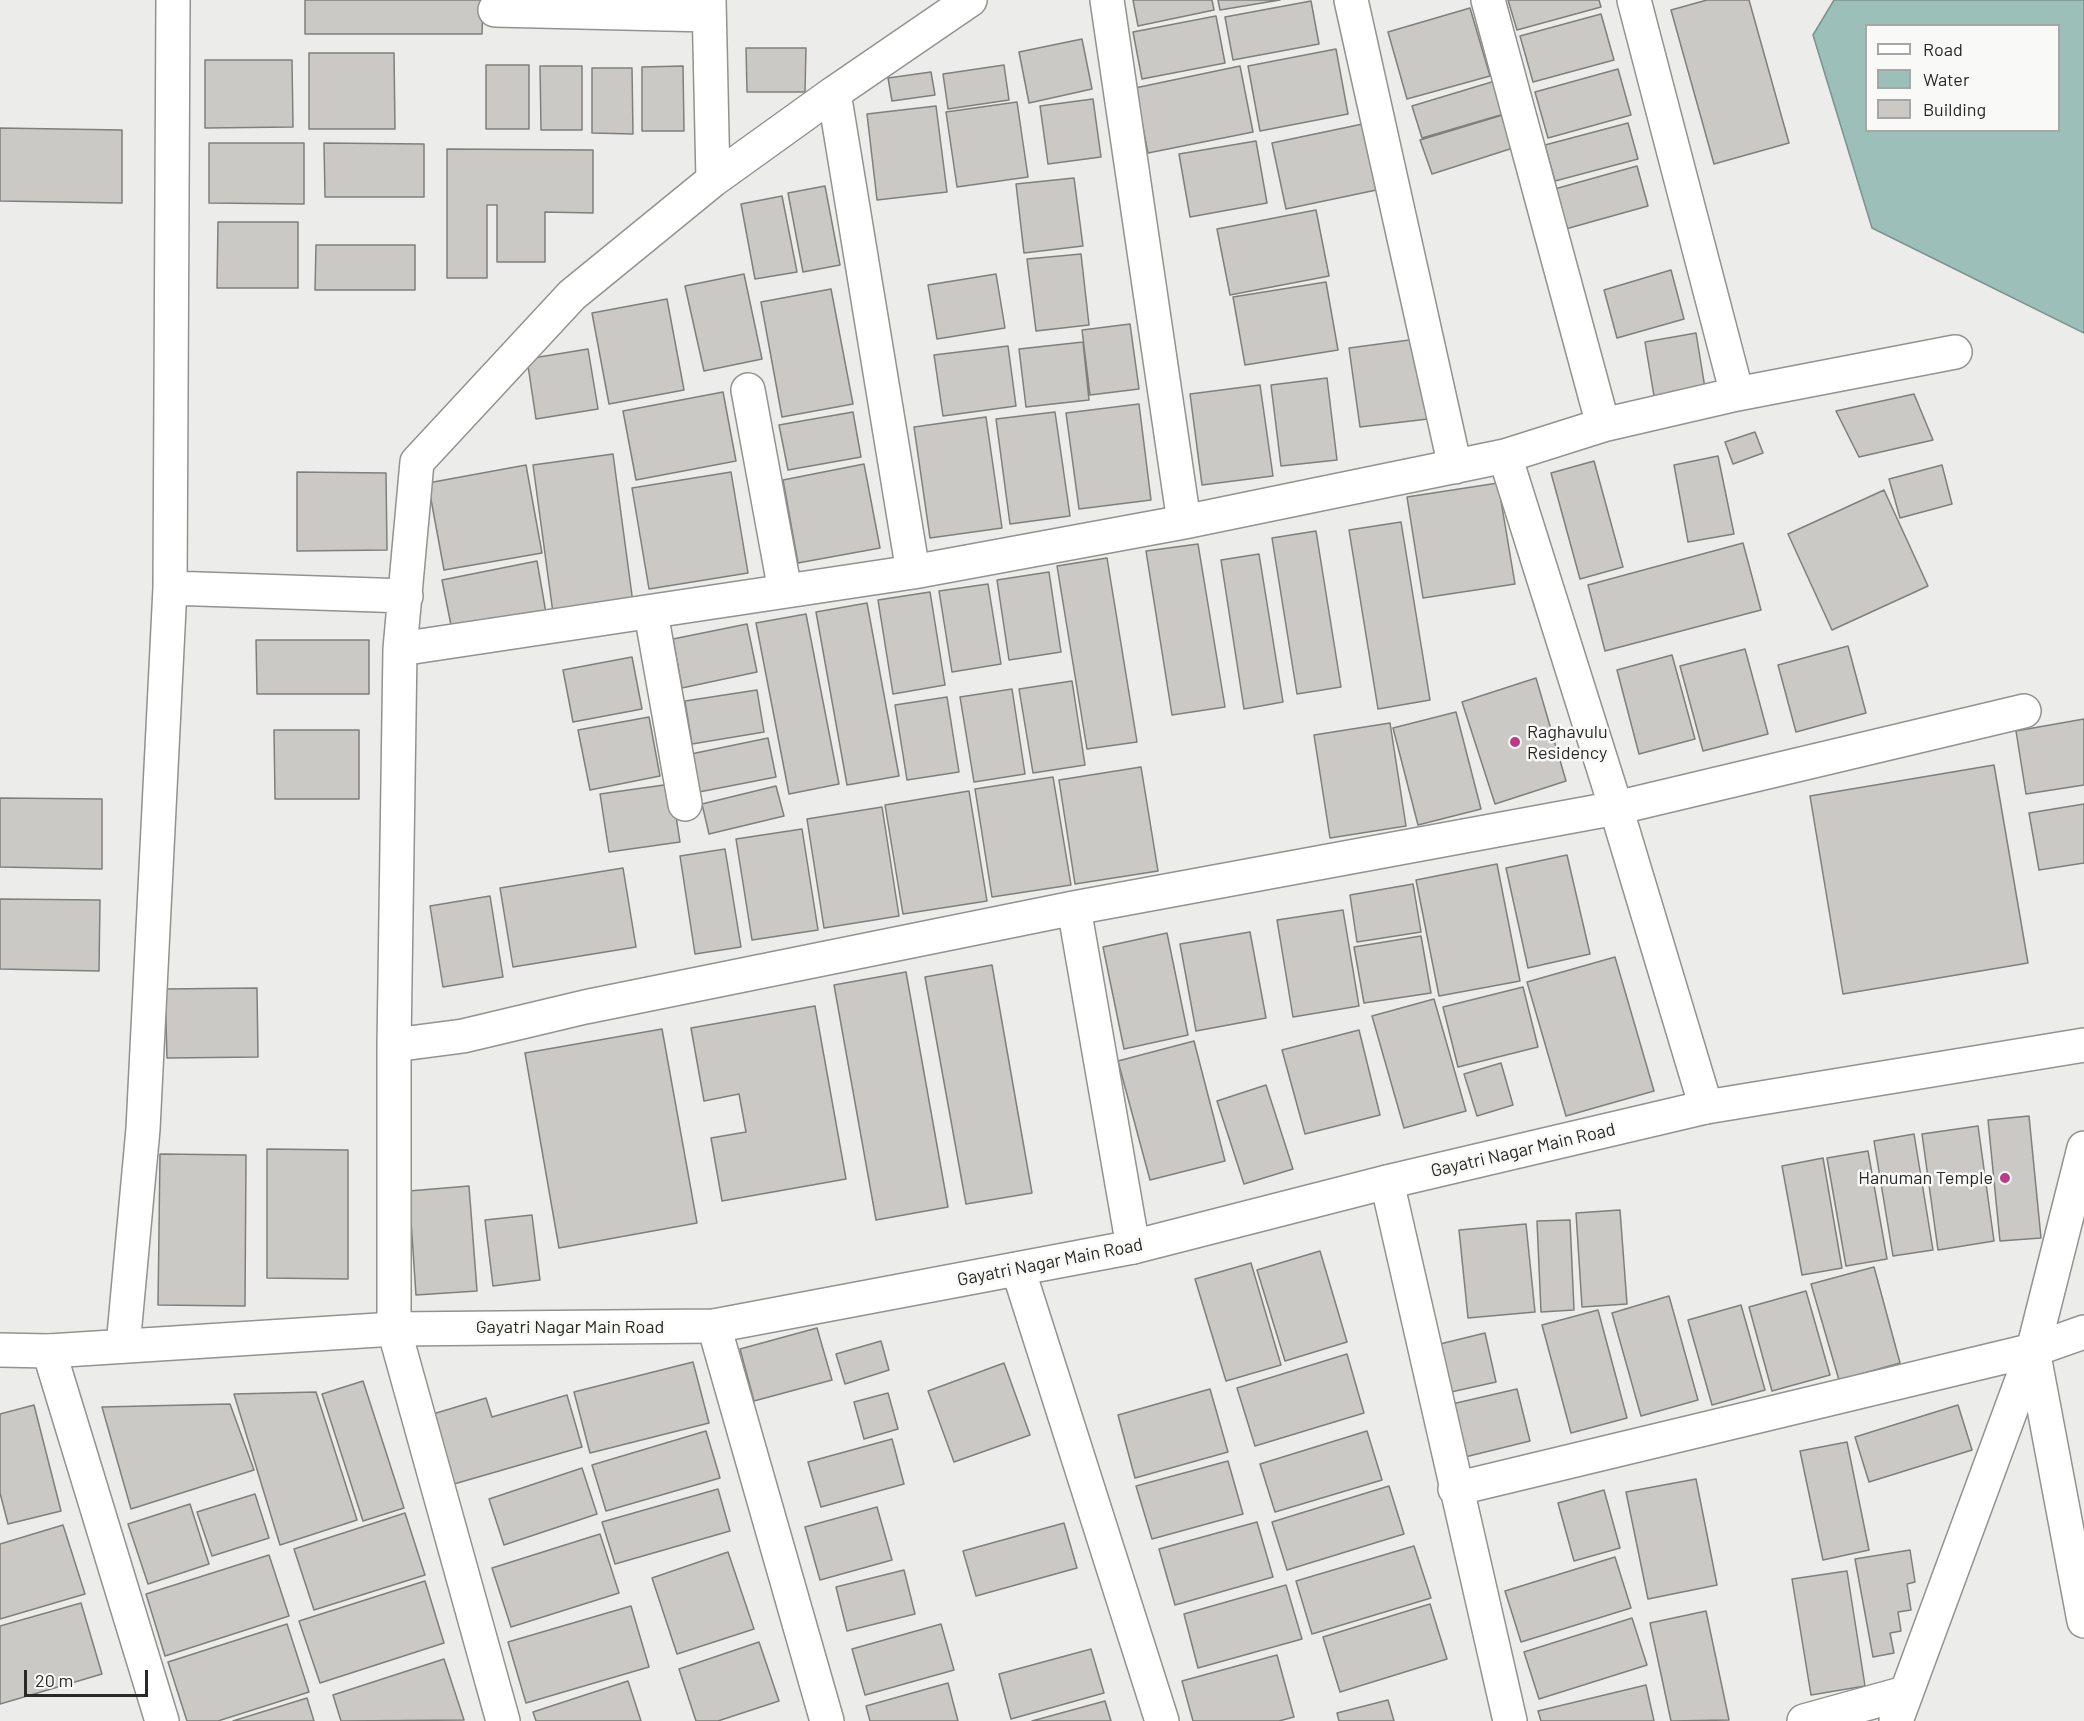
<!DOCTYPE html>
<style>
body{margin:0}
#map{position:relative;width:2084px;height:1721px;overflow:hidden;background:#ecedea;font-family:Barlow,sans-serif}
canvas{display:block}
.legend{position:absolute;left:1865px;top:24px;width:195px;height:108px;box-sizing:border-box;background:#f9faf7;border:2px solid #a6a6a4;margin:0;padding:8px 10px;list-style:none;font-size:18px;color:#292928}
.legend li{display:flex;align-items:center;gap:12px;height:30px}
.legend b{width:30px;border:2px solid #a6a6a4}
.scale{position:absolute;left:24px;top:1670px;width:124px;height:27px;box-sizing:border-box;border:3px solid #292928;border-top:0;padding-left:8px;font-size:18px;line-height:21px;white-space:nowrap;color:#292928;-webkit-text-stroke:4px #f9faf7;paint-order:stroke}
</style>
<div id="map">
<canvas width="2084" height="1721"></canvas>
<ul class="legend">
<li><b style="height:8px;background:#fff"></b>Road</li>
<li><b style="height:16px;background:#9cc0b9"></b>Water</li>
<li><b style="height:16px;background:#cac9c6"></b>Building</li>
</ul>
<div class="scale">20 m</div>
</div>
<script>
const ctx = document.querySelector('canvas').getContext('2d');
ctx.lineJoin = 'round';
function fillPath(path, color) {
  ctx.fillStyle = color;
  ctx.fill(path, 'evenodd');
}
function stroke(path, color, width, dash) {
  ctx.strokeStyle = color;
  ctx.lineWidth = width;
  ctx.lineCap = dash ? 'butt' : 'round';
  ctx.setLineDash(dash || []);
  ctx.stroke(path);
}
function write(font, color, halo, rows, align = 'center') {
  ctx.font = font + ' Barlow,sans-serif';
  ctx.lineWidth = 5;
  ctx.setLineDash([]);
  ctx.textBaseline = 'middle';
  ctx.strokeStyle = halo;
  ctx.fillStyle = color;
  for (const [text, x, y, turn = 0] of rows) {
    ctx.save();
    ctx.translate(x, y);
    ctx.rotate((+turn || 0) * Math.PI / 180);
    ctx.textAlign = isNaN(turn) ? turn : align;
    if (halo) ctx.strokeText(text, 0, 0);
    ctx.fillText(text, 0, 0);
    ctx.restore();
  }
}
const water = new Path2D(`
 M1834 0H2084V333L1872 228 1813 35ZM1866 26H2058V130H1866Z`);
fillPath(water, '#9cc0b9');
stroke(water, '#7a938e', 1.5);
const building = new Path2D(`
 M305 0H483L482 34H305Z
 M1133 0H1212L1214 10 1138 26Z
 M1218 0H1280L1220 10Z
 M1508 0H1599L1601 7 1517 30Z
 M1707 0H1749L1789 143 1714 164 1671 10Z
 M1311 1 1319 44 1233 60 1225 17Z
 M1470 8 1490 76 1407 99 1388 32Z
 M1601 14 1614 60 1533 82 1520 36Z
 M1216 16 1225 63 1142 79 1133 32Z
 M1082 39 1092 89 1029 103 1019 52Z
 M746 48H806L805 92H747Z
 M1336 49 1348 114 1260 131 1248 66Z
 M309 53H394L395 129H309Z
 M205 60H292L293 127 205 128Z
 M486 65H529V129H486Z
 M1004 65 1009 100 948 109 943 74Z
 M540 66H582V130H541Z
 M683 66 684 131H642V67Z
 M1240 66 1253 132 1148 153 1135 88Z
 M592 68H632L633 134 592 133Z
 M1618 69 1631 115 1548 138 1535 92Z
 M931 72 935 95 892 101 888 78Z
 M1495 81 1504 114 1422 138 1412 106Z
 M1093 99 1101 157 1048 164 1040 106Z
 M1017 102 1028 177 957 187 946 112Z
 M936 106 947 192 877 200 867 114Z
 M1506 114 1513 148 1432 174 1420 140Z
 M1372 122 1386 188 1286 209 1272 143Z
 M1628 123 1638 159 1555 181 1545 145Z
 M0 128 122 130V203L0 201Z
 M1256 141 1267 203 1190 217 1179 154Z
 M209 143H304V204L209 203Z
 M324 143 424 144V197H325Z
 M447 149 593 150V213L545 212V262H497V205H487V278H447Z
 M1637 166 1648 206 1562 230 1551 190Z
 M1074 178 1083 246 1024 253 1016 184Z
 M825 186 840 265 803 272 788 193Z
 M782 196 797 272 755 279 741 204Z
 M1316 210 1329 276 1230 295 1217 229Z
 M218 222H298V288H217Z
 M316 245H415V290H315Z
 M1081 254 1089 325 1036 331 1027 259Z
 M1671 270 1684 319 1617 338 1604 290Z
 M744 274 762 359 704 371 685 286Z
 M996 274 1005 328 937 339 928 285Z
 M1326 282 1338 350 1245 365 1233 297Z
 M831 289 853 404 782 417 761 302Z
 M667 299 684 390 609 404 592 313Z
 M1130 324 1139 389 1090 395 1082 330Z
 M1696 333 1705 388 1654 396 1645 342Z
 M1417 339 1428 419 1360 427 1349 348Z
 M1083 342 1089 400 1026 407 1019 349Z
 M1008 346 1016 406 943 416 934 355Z
 M588 349 598 409 536 419 527 359Z
 M1327 378 1337 460 1281 466 1271 385Z
 M1260 385 1273 476 1202 485 1190 394Z
 M723 392 736 461 636 480 623 411Z
 M1914 394 1933 440 1859 457 1836 411Z
 M1139 404 1151 500 1079 509 1066 413Z
 M853 412 861 457 788 470 779 425Z
 M1055 412 1070 516 1010 524 996 419Z
 M986 417 1002 528 930 538 914 427Z
 M1755 432 1763 453 1733 464 1725 442Z
 M613 454 633 603 553 613 533 465Z
 M1718 456 1734 534 1688 542 1674 465Z
 M1594 461 1623 567 1580 579 1551 473Z
 M864 464 880 548 798 563 783 480Z
 M526 465 542 553 444 570 428 483Z
 M1942 465 1952 504 1900 518 1889 479Z
 M297 472 386 473 387 550 297 551Z
 M731 472 748 573 649 589 632 488Z
 M1498 483 1515 584 1423 598 1407 497Z
 M1884 490 1928 586 1832 630 1788 534Z
 M1401 522 1430 700 1378 709 1349 530Z
 M1316 531 1341 687 1297 694 1272 538Z
 M1743 543 1761 610 1605 651 1588 585Z
 M1198 544 1225 707 1172 715 1146 551Z
 M1259 554 1283 702 1244 709 1221 560Z
 M1107 558 1137 742 1087 749 1057 566Z
 M537 561 546 613 452 630 442 580Z
 M1049 572 1061 652 1009 660 997 580Z
 M988 584 1001 664 952 672 939 591Z
 M930 592 945 685 893 694 878 600Z
 M867 603 899 776 847 785 816 612Z
 M806 614 839 784 789 794 756 623Z
 M747 624 757 672 682 688 673 639Z
 M256 640H369V694H257Z
 M1848 646 1866 713 1796 732 1778 665Z
 M1745 649 1768 734 1703 751 1680 666Z
 M1672 655 1695 739 1639 754 1617 670Z
 M632 657 642 709 573 722 563 670Z
 M1536 678 1566 781 1495 804 1462 702Z
 M1072 681 1085 765 1033 773 1019 689Z
 M1012 689 1025 774 974 782 960 697Z
 M757 690 764 732 692 744 685 701Z
 M947 697 959 772 907 780 895 705Z
 M1456 712 1481 809 1418 825 1393 728Z
 M649 717 660 776 590 790 578 730Z
 M2084 719V785L2026 794 2016 731Z
 M1390 723 1406 826 1330 838 1314 735Z
 M274 730H359V799H275Z
 M768 738 776 777 699 792 691 754Z
 M1994 765 2028 963 1843 994 1810 796Z
 M1141 767 1158 871 1075 884 1059 780Z
 M1053 777 1071 885 992 897 975 789Z
 M671 784 680 842 609 852 600 794Z
 M776 786 784 816 709 834 702 804Z
 M969 791 987 901 903 914 885 805Z
 M0 798 102 799V869L0 867Z
 M2084 804V863L2039 870 2029 813Z
 M882 807 899 916 824 928 807 819Z
 M802 829 818 930 752 940 736 839Z
 M725 849 741 947 695 954 680 856Z
 M1567 855 1590 954 1528 968 1506 868Z
 M1497 864 1520 981 1439 996 1416 880Z
 M623 868 636 947 513 967 500 888Z
 M1413 884 1421 932 1357 942 1350 895Z
 M490 896 503 977 443 987 430 906Z
 M0 899 100 900 99 971 0 969Z
 M1343 910 1359 1006 1293 1017 1277 920Z
 M1250 932 1266 1018 1196 1031 1180 944Z
 M1167 933 1188 1035 1124 1049 1103 947Z
 M1421 936 1431 993 1364 1003 1354 947Z
 M1615 957 1654 1091 1566 1116 1527 982Z
 M992 965 1032 1193 966 1204 925 977Z
 M906 972 948 1207 876 1220 834 985Z
 M1523 987 1538 1047 1458 1067 1443 1007Z
 M257 988 258 1057 167 1058 165 989Z
 M1434 999 1466 1111 1404 1128 1372 1016Z
 M815 1006 846 1179 722 1201 711 1138 746 1132 739 1094 704 1101 691 1028Z
 M662 1029 697 1223 559 1248 525 1053Z
 M1359 1030 1380 1115 1305 1134 1282 1050Z
 M1194 1041 1225 1161 1150 1180 1118 1061Z
 M1501 1063 1513 1105 1477 1116 1464 1074Z
 M1266 1085 1293 1169 1244 1184 1217 1101Z
 M2029 1116 2041 1238 2000 1241 1988 1120Z
 M1978 1126 1994 1241 1938 1250 1922 1134Z
 M1914 1134 1933 1250 1893 1256 1874 1141Z
 M267 1149 348 1150V1279L267 1278Z
 M1868 1151 1887 1259 1846 1266 1827 1158Z
 M160 1154 246 1155 245 1306 158 1305Z
 M1823 1158 1842 1268 1802 1275 1782 1166Z
 M469 1186 477 1291 416 1295 409 1191Z
 M1620 1210 1627 1304 1582 1307 1576 1213Z
 M532 1215 540 1280 493 1286 485 1220Z
 M1570 1220 1574 1310 1541 1312 1537 1221Z
 M1526 1224 1535 1312 1468 1318 1459 1230Z
 M1320 1251 1347 1342 1285 1361 1257 1270Z
 M1251 1263 1281 1365 1226 1381 1195 1279Z
 M1874 1267 1900 1363 1839 1380 1811 1284Z
 M1806 1291 1830 1375 1772 1391 1749 1307Z
 M1669 1296 1698 1400 1641 1416 1612 1313Z
 M1741 1305 1765 1390 1712 1405 1688 1320Z
 M1598 1310 1627 1418 1571 1433 1542 1325Z
 M817 1328 832 1380 754 1401 740 1349Z
 M1485 1333 1496 1382 1451 1392 1440 1344Z
 M881 1341 889 1370 845 1384 836 1354Z
 M1347 1354 1364 1413 1255 1446 1237 1388Z
 M693 1362 709 1423 590 1453 574 1392Z
 M1004 1363 1030 1435 954 1462 928 1391Z
 M363 1381 404 1508 363 1521 322 1394Z
 M1210 1389 1228 1452 1135 1478 1118 1415Z
 M1517 1389 1530 1441 1465 1457 1452 1404Z
 M316 1392 357 1520 280 1545 234 1394Z
 M888 1393 898 1429 864 1439 854 1402Z
 M567 1395 582 1447 454 1484 433 1414 486 1398 492 1417Z
 M230 1404 254 1470 131 1509 102 1407Z
 M34 1405 61 1511 8 1524 0 1493V1414Z
 M1958 1405 1972 1450 1869 1482 1855 1437Z
 M706 1431 720 1478 606 1511 592 1465Z
 M1367 1431 1382 1480 1275 1512 1260 1464Z
 M892 1439 904 1484 821 1507 808 1462Z
 M1847 1442 1869 1550 1823 1560 1800 1451Z
 M1228 1461 1243 1514 1152 1539 1136 1486Z
 M582 1468 597 1514 504 1545 489 1499Z
 M1696 1479 1717 1585 1648 1599 1626 1492Z
 M1389 1486 1404 1534 1287 1570 1272 1522Z
 M718 1489 730 1531 615 1564 602 1522Z
 M1604 1490 1620 1548 1574 1561 1558 1503Z
 M255 1494 269 1538 212 1556 197 1512Z
 M190 1504 209 1564 148 1584 128 1524Z
 M877 1507 892 1560 820 1580 805 1527Z
 M405 1513 425 1575 314 1610 294 1549Z
 M1257 1522 1273 1577 1175 1605 1159 1549Z
 M1064 1523 1077 1568 976 1596 963 1551Z
 M63 1525 85 1594 0 1619V1544Z
 M600 1534 619 1593 511 1627 492 1568Z
 M1414 1546 1431 1598 1312 1634 1296 1581Z
 M1910 1550 1915 1582 1907 1584 1911 1610 1898 1612 1901 1631 1890 1633 1894 1653 1873 1657 1855 1559Z
 M728 1552 754 1629 677 1654 652 1578Z
 M269 1555 289 1616 165 1656 146 1594Z
 M1615 1557 1631 1608 1521 1642 1505 1591Z
 M904 1570 915 1614 847 1631 836 1587Z
 M1847 1571 1865 1686 1811 1695 1792 1579Z
 M425 1581 444 1643 320 1683 299 1621Z
 M1286 1585 1302 1639 1198 1668 1184 1614Z
 M81 1603 102 1674 0 1704V1626Z
 M1430 1604 1447 1659 1340 1692 1323 1637Z
 M631 1606 649 1667 526 1703 508 1642Z
 M1706 1611 1729 1720 1671 1721 1650 1623Z
 M1632 1618 1647 1665 1539 1699 1524 1652Z
 M287 1624 309 1692 218 1721H187L168 1662Z
 M941 1624 954 1670 865 1695 852 1649Z
 M759 1642 779 1701 718 1721H696L679 1669Z
 M1091 1649 1104 1693 1011 1719 999 1674Z
 M1277 1655 1294 1717 1279 1721H1193L1182 1681Z
 M444 1659 464 1720 341 1721 333 1695Z
 M628 1681 641 1721H536L533 1712Z
 M948 1683 958 1721H870L866 1706Z
 M1646 1685 1654 1721H1541L1538 1711Z
 M307 1698 314 1721H233Z
 M1388 1700 1394 1721H1339L1337 1713Z
 M1105 1701 1111 1721H1032Z`);
fillPath(building, '#cac9c6');
stroke(building, '#7f7f7c', 1.5);
const minor = new Path2D(`
 M709 0 713 180
 M1107 0 1184 522
 M1351 0 1455 467
 M1488 0 1603 425
 M1634 0 1737 394
 M495 10 709 15
 M834 93 913 572
 M748 390 785 591
 M1505 456 1616 808 1706 1107
 M170 588 406 596
 M651 613 685 804
 M400 649 913 572 1184 522 1505 456 1603 425 1737 394 1955 352
 M1074 908 1133 1247
 M394 1045 463 1036 585 1007 1074 908 1616 808 2024 711
 M1387 1182 1510 1721
 M1018 1269 1162 1721
 M714 1326 827 1721
 M123 1346 143 1129 170 588 173 0
 M2033 1350 2084 1621
 M49 1351 162 1721
 M1455 1489 2033 1350 2084 1332
 M503 1721 394 1329V1045L400 649 417 462 572 295 713 180 834 93 970 0
 M1804 1721 1905 1693`);
const tertiary = new Path2D(`
 M0 1350 49 1351 394 1329 714 1326 1133 1247 1387 1182 1706 1107 2084 1045
 M1896 1721 2033 1350 2084 1148`);
stroke(minor, '#929390', 36);
stroke(tertiary, '#929390', 36);
stroke(minor, '#fff', 33);
stroke(tertiary, '#fff', 33);
for (const [x, y, r, color] of [
 [1515,742,6,"#bb3b86"],
 [2005,1178,6,"#bb3b86"]
]) {
  const dot = new Path2D();
  dot.arc(x, y, r, 0, 2 * Math.PI);
  ctx.fillStyle = color;
  ctx.fill(dot);
  stroke(dot, '#f9faf7', 2);
}
write('18px', '#292928', '#f9faf7', [
 ["Raghavulu",1527,732],
 ["Residency",1527,753],
 ["Hanuman Temple",1993,1178,"right"]
], 'left');
write('18px', '#292928', '#f9faf7', [
 ["Gayatri Nagar Main Road",1523,1150,-13],
 ["Gayatri Nagar Main Road",1050,1262,-11],
 ["Gayatri Nagar Main Road",570,1327]
]);
</script>
